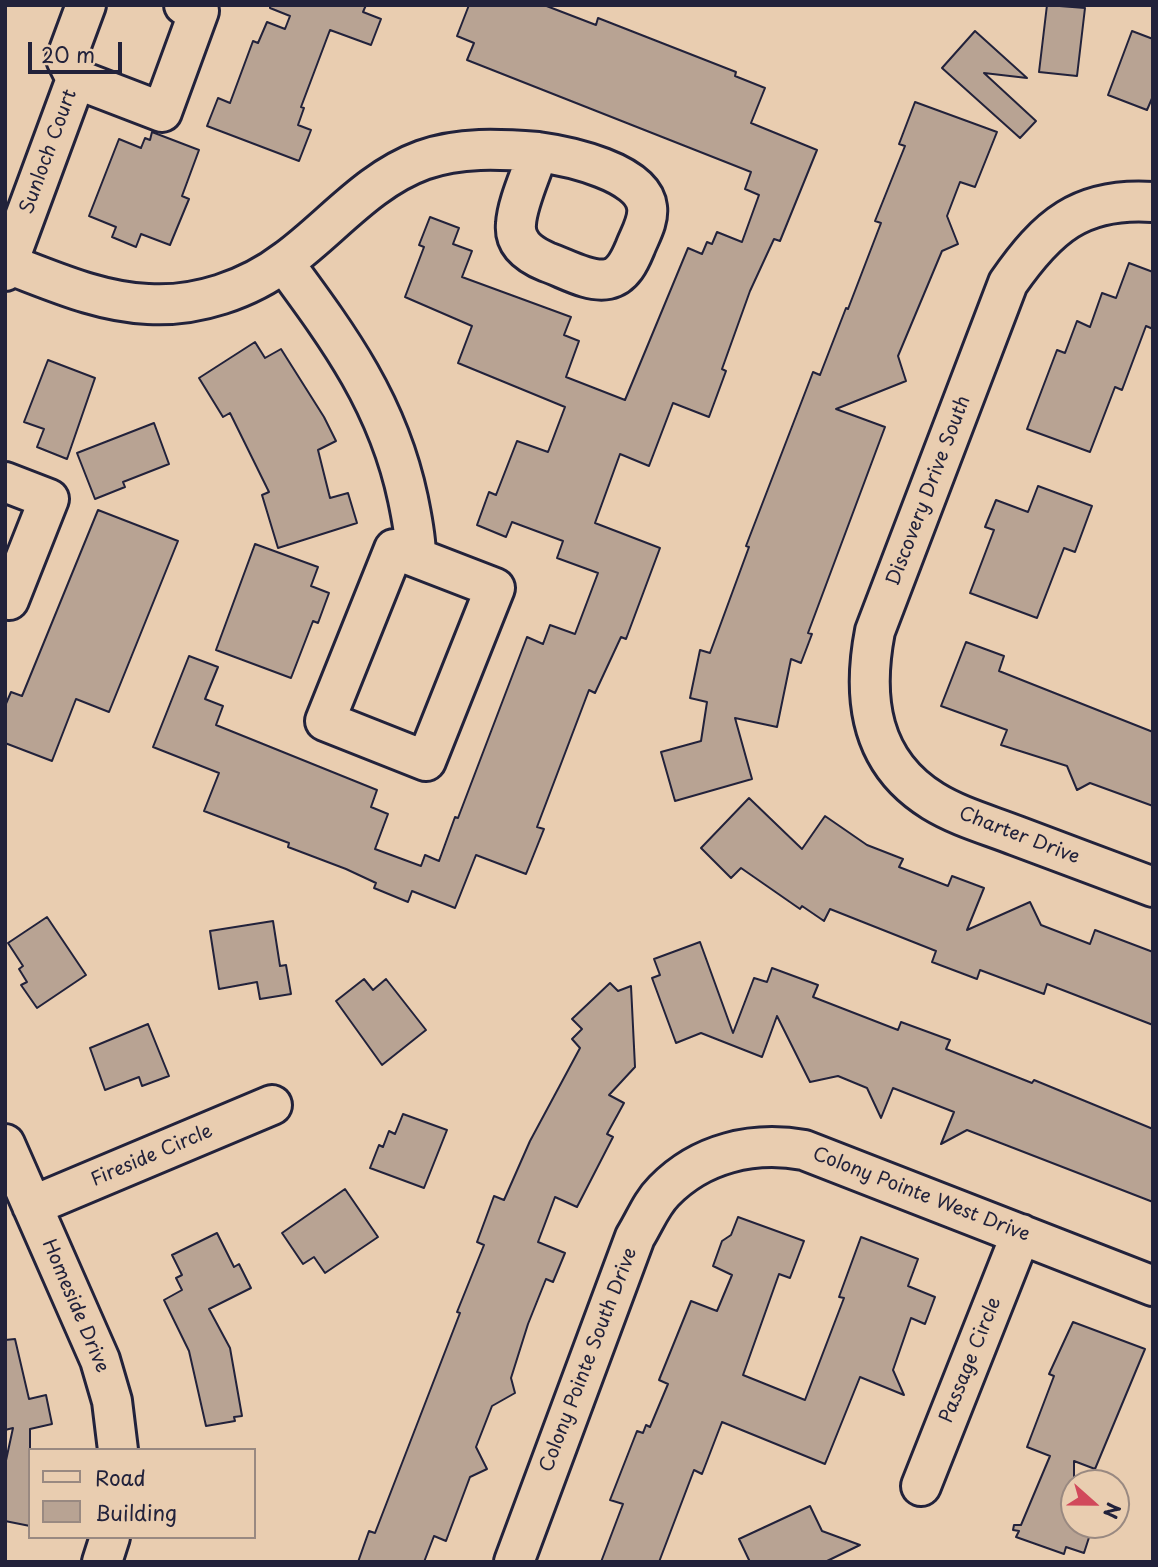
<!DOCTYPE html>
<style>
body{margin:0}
#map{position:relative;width:1158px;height:1567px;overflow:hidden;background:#e9cdb0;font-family:"Playpen Sans",sans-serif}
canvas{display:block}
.frame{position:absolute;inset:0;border:7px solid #22223b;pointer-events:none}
.legend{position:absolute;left:28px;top:1448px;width:228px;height:91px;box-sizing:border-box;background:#e9cdb0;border:2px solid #998981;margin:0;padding:9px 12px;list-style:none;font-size:21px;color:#22223b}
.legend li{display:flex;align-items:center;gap:14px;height:35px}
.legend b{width:35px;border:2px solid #998981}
.north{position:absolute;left:1060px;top:1469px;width:70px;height:70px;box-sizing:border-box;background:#e9cdb0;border:2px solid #998981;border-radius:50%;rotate:111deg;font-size:19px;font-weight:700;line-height:28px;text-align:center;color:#22223b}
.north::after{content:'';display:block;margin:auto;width:24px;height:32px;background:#d1495b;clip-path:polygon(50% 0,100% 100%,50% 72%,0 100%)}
.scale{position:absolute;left:28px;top:42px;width:94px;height:32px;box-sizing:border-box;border:4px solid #22223b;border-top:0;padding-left:9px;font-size:21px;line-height:24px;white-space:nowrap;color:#22223b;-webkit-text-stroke:5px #e9cdb0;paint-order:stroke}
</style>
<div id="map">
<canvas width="1158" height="1567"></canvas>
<div class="frame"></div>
<ul class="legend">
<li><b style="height:9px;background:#e9cdb0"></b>Road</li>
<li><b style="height:19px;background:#b8a393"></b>Building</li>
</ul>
<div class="north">N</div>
<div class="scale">20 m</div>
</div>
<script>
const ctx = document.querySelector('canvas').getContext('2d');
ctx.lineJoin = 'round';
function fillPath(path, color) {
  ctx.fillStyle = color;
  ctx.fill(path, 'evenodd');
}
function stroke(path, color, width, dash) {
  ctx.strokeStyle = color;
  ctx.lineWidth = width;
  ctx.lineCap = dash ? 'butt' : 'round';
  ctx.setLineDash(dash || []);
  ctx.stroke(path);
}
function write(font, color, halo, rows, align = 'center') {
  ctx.font = font + ' "Playpen Sans",sans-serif';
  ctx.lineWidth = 5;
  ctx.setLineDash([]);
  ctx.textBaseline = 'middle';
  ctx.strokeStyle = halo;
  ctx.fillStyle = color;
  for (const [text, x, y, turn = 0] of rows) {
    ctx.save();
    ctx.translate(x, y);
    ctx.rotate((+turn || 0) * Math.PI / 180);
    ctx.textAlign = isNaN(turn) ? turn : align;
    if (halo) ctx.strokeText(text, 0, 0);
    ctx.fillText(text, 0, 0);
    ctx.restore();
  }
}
const building = new Path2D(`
 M270 5H366L363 12 381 19 371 45 330 30 301 107 304 108 298 125 311 130 299 161 207 126 218 98 230 103 253 41 258 43 267 22 285 29 290 16 270 8Z
 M469 5H544L596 25 598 18 736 72 735 76 765 88 751 123 817 150 780 241 774 239 750 291 722 369 726 371 709 417 673 403 649 466 620 454 595 523 660 548 626 639 621 637 595 693 589 690 537 827 544 829 526 874 476 855 455 908 412 891 408 902 374 888 376 883 346 869 288 847 289 843 204 811 219 773 153 747 189 656 218 667 205 699 223 706 216 725 377 790 371 807 388 814 375 849 421 866 425 855 439 861 455 817 458 818 527 637 543 644 550 625 575 634 598 573 557 558 563 541 512 522 506 537 477 525 489 492 496 495 517 441 548 452 565 407 458 363 472 326 405 297 424 247 419 245 430 217 459 228 453 244 472 251 462 277 571 317 564 335 579 341 566 377 625 400 688 248 702 254 707 242 712 244 717 232 742 242 759 195 745 189 751 172 467 60 474 43 457 36Z
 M1047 5 1085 8 1077 76 1039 72Z
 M975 31 1027 78 984 73 1036 121 1020 138 942 68Z
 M1132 31 1153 39V96L1147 110 1108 95Z
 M915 102 997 132 975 187 960 182 947 216 958 244 942 251 898 356 906 381 836 409 885 427 808 633 812 634 801 663 791 659 777 727 735 718 752 779 675 801 661 752 701 741 707 702 690 698 700 650 710 653 749 547 746 546 813 372 820 375 846 308 848 309 881 223 875 221 905 146 899 144Z
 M152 132 199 150 182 196 189 199 170 245 141 234 136 247 112 237 116 227 89 216 119 139 141 148 145 138 150 140Z
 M1129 263 1153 272V329L1146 326 1122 390 1115 387 1090 452 1027 429 1057 350 1065 353 1077 321 1090 327 1102 293 1116 298Z
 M255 342 265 358 281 349 324 417 336 441 318 450 330 498 348 493 357 523 278 548 262 495 269 492 230 413 223 417 199 378Z
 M48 360 95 378 67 459 37 447 44 429 24 422Z
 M154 423 169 464 123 482 125 487 95 499 77 453Z
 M1038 486 1092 506 1075 552 1064 548 1037 618 970 593 994 530 985 527 996 500 1028 512Z
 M98 510 178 541 109 712 76 699 52 761 5 743V706L11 692 22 696Z
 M255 544 318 567 311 586 329 593 318 623 313 621 291 678 216 650Z
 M966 642 1004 656 999 671 1153 732V806L1090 783 1077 790 1067 766 1001 745 1007 730 941 706Z
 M749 798 802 849 825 816 867 845 903 859 899 867 948 886 952 876 984 888 967 930 1030 902 1041 925 1090 944 1095 930 1153 952V1025L1047 984 1044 994 980 970 977 979 932 962 936 951 830 909 824 921 802 906 800 909 741 868 731 878 701 848Z
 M47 917 86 975 37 1008 21 985 27 982 19 969 23 966 8 943Z
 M273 921 280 966 286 965 291 994 260 999 257 982 219 989 210 931Z
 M700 942 733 1033 754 978 767 982 772 968 818 985 813 997 898 1030 901 1022 950 1040 946 1049 1032 1083 1034 1080 1153 1129V1202L967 1130 941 1144 954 1112 893 1088 881 1118 867 1088 838 1076 810 1082 777 1016 762 1057 701 1033 676 1043 652 978 660 975 654 959Z
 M364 979 373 990 386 979 426 1030 382 1065 336 1001Z
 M610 983 618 991 631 986 635 1067 609 1095 624 1103 607 1134 613 1137 577 1207 555 1197 538 1242 565 1253 553 1282 546 1279 528 1324 511 1378 515 1393 492 1406 476 1447 487 1469 470 1477 446 1541 434 1536 424 1562H358L369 1531 375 1533 460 1313 457 1312 484 1245 477 1242 494 1196 504 1200 530 1141 580 1048 572 1039 582 1029 572 1019Z
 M148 1024 169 1076 142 1086 139 1077 105 1090 90 1048Z
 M403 1114 447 1130 424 1188 370 1168 379 1145 383 1147 389 1131 395 1134Z
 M345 1189 378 1237 325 1273 314 1257 303 1264 282 1233Z
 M738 1217 804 1241 790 1278 779 1274 743 1375 805 1400 844 1298 839 1297 861 1237 918 1259 908 1286 935 1297 925 1324 911 1318 893 1370 904 1395 860 1377 825 1464 722 1422 702 1474 694 1470 659 1562H601L623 1504 610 1500 637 1431 643 1433 646 1425 650 1427 668 1384 659 1380 691 1301 717 1311 732 1275 713 1266 722 1241 731 1235Z
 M217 1233 234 1267 239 1264 251 1288 209 1309 230 1348 242 1416 234 1417 235 1421 206 1426 189 1351 164 1300 182 1290 176 1278 182 1275 172 1255Z
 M1073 1322 1145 1349 1095 1469 1074 1461V1525H1093L1084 1553 1066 1547 1064 1554 1016 1537 1019 1531 1013 1530 1014 1525H1021L1050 1456 1027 1447 1054 1376 1049 1374Z
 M15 1339 29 1399 46 1395 52 1424 30 1429V1526L5 1521V1465L13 1428 5 1430V1340Z
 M810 1506 822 1531 860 1545 825 1562H750L739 1539Z`);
fillPath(building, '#b8a393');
stroke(building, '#22223b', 2);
const street = new Path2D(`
 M86 5 66 59 76 79 162 112 199 11 184 5
 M538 152C568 156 643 172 647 207 649 221 640 235 635 248 630 260 623 276 608 279 589 283 565 268 547 262 530 255 514 244 516 224 517 203 532 172 538 152Z
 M1153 202C1080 197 1047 227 1008 283L875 631C862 698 870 762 933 801 959 817 989 825 1017 836 1062 853 1108 870 1153 887
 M5 263C51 280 98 302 148 304 196 307 248 290 287 260 332 227 368 180 423 160 460 147 499 149 538 152
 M284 263C340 339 388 404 408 499 412 519 416 537 416 557
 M5 271 76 79
 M5 482 49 499 9 600 5 598
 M394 549 495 588 426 761 325 721Z
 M5 1144 100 1360 112 1401 118 1450
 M32 1206 272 1105
 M921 1486 1021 1234
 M102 1562 110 1537
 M514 1562 635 1237C645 1221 651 1204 664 1191 701 1153 753 1141 804 1150L1153 1286`);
stroke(street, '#22223b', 44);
stroke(street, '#e9cdb0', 38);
write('19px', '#22223b', '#e9cdb0', [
 ["Sunloch Court",49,152,-70],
 ["Discovery Drive South",929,491,-69],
 ["Charter Drive",1019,836,21],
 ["Fireside Circle",152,1156,-23],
 ["Colony Pointe West Drive",921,1195,21],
 ["Homeside Drive",75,1306,67],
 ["Colony Pointe South Drive",589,1360,-69],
 ["Passage Circle",971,1360,-68]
]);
</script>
